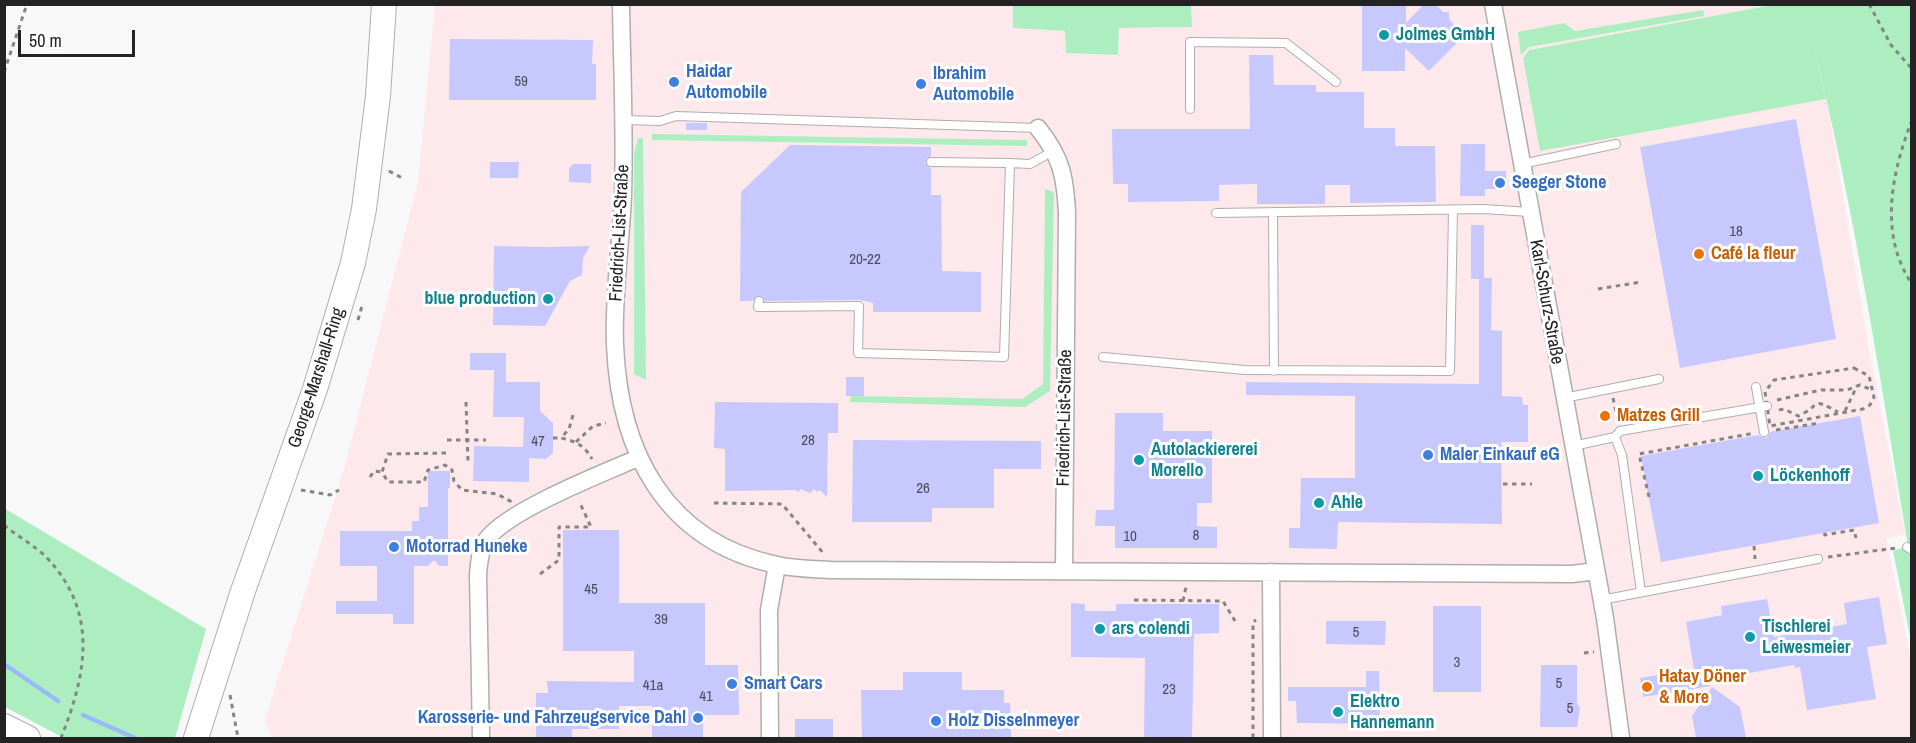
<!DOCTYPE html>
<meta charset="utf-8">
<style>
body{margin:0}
#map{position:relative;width:1916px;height:743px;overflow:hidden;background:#f8f8f9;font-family:"Archivo Narrow",sans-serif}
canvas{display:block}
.frame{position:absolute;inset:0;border:6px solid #232323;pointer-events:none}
.scale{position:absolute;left:18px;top:30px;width:117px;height:27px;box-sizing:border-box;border:3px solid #232323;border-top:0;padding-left:8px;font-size:18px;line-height:21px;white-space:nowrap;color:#232323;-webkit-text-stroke:4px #fff;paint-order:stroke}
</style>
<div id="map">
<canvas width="1916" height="743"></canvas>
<div class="frame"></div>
<div class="scale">50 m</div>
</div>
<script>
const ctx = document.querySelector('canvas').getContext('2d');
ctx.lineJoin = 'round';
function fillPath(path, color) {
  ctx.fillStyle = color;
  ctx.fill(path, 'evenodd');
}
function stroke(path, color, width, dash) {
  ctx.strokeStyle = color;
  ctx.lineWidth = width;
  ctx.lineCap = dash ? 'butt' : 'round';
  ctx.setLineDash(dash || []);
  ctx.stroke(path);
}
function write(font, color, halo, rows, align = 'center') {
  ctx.font = font + ' "Archivo Narrow",sans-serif';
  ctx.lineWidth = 6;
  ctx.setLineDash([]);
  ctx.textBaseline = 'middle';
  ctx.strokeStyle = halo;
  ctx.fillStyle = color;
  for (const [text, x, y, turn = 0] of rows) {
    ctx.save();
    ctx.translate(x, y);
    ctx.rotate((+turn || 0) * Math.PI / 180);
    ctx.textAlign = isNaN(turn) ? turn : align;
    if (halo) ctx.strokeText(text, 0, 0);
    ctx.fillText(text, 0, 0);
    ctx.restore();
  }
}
fillPath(new Path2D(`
 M435 5H1013L1014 28 1065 31 1066 53 1118 55 1119 28 1191 27V5H1772L1529 50 1523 59 1541 151 1825 98 1803 5 1827 101 1870 355 1905 534 1886 539 1911 659V738H272L265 719 344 469 418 182Z`), '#fde8ec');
fillPath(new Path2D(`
 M1013 5H1191L1192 27 1119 28 1118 55 1066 53 1065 31 1013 28Z
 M1772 5H1911V641L1893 551 1908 546C1880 377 1854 206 1812 40L1826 99 1540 151 1523 58 1529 50Z
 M1703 10 1704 16 1529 47 1521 55 1518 32 1564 23 1575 31Z
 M652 134 1027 140V146L652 140Z
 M638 138H643L646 380 634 374V153Z
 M1045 189 1054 192 1050 391 1025 407 850 402 851 396 1022 399 1043 384Z
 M4 508 206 629 175 738H64L5 707Z`), '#adeec1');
stroke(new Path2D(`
 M4 664 58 701
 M83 715 135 738`), '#98bafa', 4.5);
fillPath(new Path2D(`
 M1362 4H1406V23L1424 4H1435L1443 12H1449V19L1461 31V39L1429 71 1405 48V71H1362Z
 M450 39 593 40 592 64H596V100H449Z
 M1249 55H1273L1274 85H1316V92H1364V128H1395V146H1435L1436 202 1350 203V185H1325V204H1257V184L1219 185V201L1128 202V184H1113L1112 129H1250Z
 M1796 119 1836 339 1680 368 1640 147Z
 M686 123H707V130H686Z
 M1461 144H1485V171H1506V184L1501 189H1485V196H1460Z
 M790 145 931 147V156L925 163 931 168V195H941L942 271 981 272V312H873V303L860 300 765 301 759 295 753 301H740L741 192Z
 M490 162H519L518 178H490Z
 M573 164H591V183L569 182V168Z
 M1471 225H1484V278H1492L1491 330 1502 331V396L1522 397 1523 405H1528V442H1501L1502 524 1338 522 1337 549 1289 548V528H1300L1301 478H1355V396L1246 395V382L1479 384V279H1471Z
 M494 246 548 247 590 246 583 258 582 275 570 281 545 326 493 325Z
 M470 353H506V382H540V411L553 423V453L546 459 529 458V482L473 481 474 446 523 447 524 417H493L494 370H470Z
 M846 377H864V396H846Z
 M715 402 838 403V433H828L827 497 820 490 817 492 814 489 810 493 801 489 798 492 795 490 725 491V449L714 448Z
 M1115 413H1163V431H1212V503H1197V526L1217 527V548H1115V526H1095L1096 510H1114Z
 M1860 416 1879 523 1661 562 1641 456 1758 435 1766 438 1770 432Z
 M853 440 1041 441V469H994V508H932V522H852Z
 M428 471H450V488H448V566H439L434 560 428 566H414V624H393V614H336V601H377V566H340V531H412V521H419V507H428Z
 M563 530H619V603H705V665H738L739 715H703V738H652V706H619V729H572V738H536V693H548L547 681 634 682V651H563Z
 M1879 597 1887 644 1867 647 1876 699 1807 710 1800 667 1795 668 1794 665 1704 681 1711 686 1643 697 1640 678 1694 669 1686 622 1722 615 1721 606 1767 599 1774 637 1847 624 1844 603Z
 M1071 603 1085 604V611H1116V604H1219V633L1194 634 1192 738H1144L1145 658 1071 657Z
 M1433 606H1481V692H1433Z
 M1326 621H1386L1385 645 1326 644Z
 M1541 665H1577V703L1580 708 1577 727H1540Z
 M1366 671H1379L1380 724 1297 723 1296 701H1288V687H1366Z
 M903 672H962V690H1004V703H1010L1011 738H862L861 690H903Z
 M1712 687 1740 707 1746 738H1696L1692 716Z
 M795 719H833V738H795Z`), '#c7c9fe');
const service = new Path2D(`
 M1190 109V42L1286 43 1336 82
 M623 120 660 121 676 116 1038 128
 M931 162 1010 163
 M1522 164 1616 144
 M1273 212 1274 371
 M1216 213 1483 209 1530 212
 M759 301 758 307 859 306 858 353 1004 357 1010 163 1030 164 1055 150
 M1103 357 1245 370 1450 371 1453 210
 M1756 387 1764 432
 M1564 398 1659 379
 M1615 437 1622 455 1641 592
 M1573 446 1615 437 1620 431 1767 406
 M1907 547 1912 550
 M1601 600 1818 559`);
const minor = new Path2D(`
 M621 4C622 68 625 131 623 195 621 244 613 295 615 344 619 451 665 542 777 565 795 569 813 569 831 570L1572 574 1596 571
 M1493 4 1605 618 1621 738
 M1038 128C1061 157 1065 175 1067 212L1064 571
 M1271 572 1272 738
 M481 738 478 575C479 563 480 548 487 539 509 510 601 474 638 458
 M770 738 769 610 777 565`);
const secondary = new Path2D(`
 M4 726 28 738
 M196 738 243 591 315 389 353 263 364 209 378 96 384 4`);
stroke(service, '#aeaeaf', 10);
stroke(minor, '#aeaeaf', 19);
stroke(secondary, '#aeaeaf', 26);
stroke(new Path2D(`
 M1869 4 1891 45 1912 69
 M4 72 27 4
 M1912 120C1892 172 1878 234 1912 284
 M389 171 404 179
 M1598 289 1641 282
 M358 320 362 306
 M1854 368 1869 376 1874 397 1870 405 1863 409 1770 426 1765 392 1774 380Z
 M1613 398 1618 421
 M1777 400 1821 390H1847L1860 385 1872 390
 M466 402 468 461
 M1779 410 1784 409 1798 416C1822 406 1809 396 1838 412
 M1845 411 1857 386
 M573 415 569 429 561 438C577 442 584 445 592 459
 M1776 430 1820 423
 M553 438H561
 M447 440H486
 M576 442 593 426 606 423
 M446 453 388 454 382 472 388 482H424L428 470 445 465 452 470 454 481 462 490 497 494 512 502
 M370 477 374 471 382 472
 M1503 484H1532
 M301 490 330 495 339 490
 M1649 497 1639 454 1755 433
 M714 503 782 504 824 554
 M4 525C18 537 36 546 48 559 99 614 86 675 61 738
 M1824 533 1825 535 1854 530 1856 538
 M1754 546 1755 559
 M1828 557 1896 548
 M540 574 559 560V527H591L579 501
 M1134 600 1223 601 1235 621
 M1183 601 1186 587
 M1584 653 1594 652
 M230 695 238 738
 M1253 738V622L1256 620`), '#858586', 3, [4.5, 4.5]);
stroke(service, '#fff', 8);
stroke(minor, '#fff', 16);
stroke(secondary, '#fff', 24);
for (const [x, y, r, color] of [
 [1384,35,6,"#0f9aa8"],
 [674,82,6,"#3f7fe0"],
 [921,84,6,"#3f7fe0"],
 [1500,183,6,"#3f7fe0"],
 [1699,254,6,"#e8710a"],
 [548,299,6,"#0f9aa8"],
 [1605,416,6,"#e8710a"],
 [1428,455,6,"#3f7fe0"],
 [1139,460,6,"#0f9aa8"],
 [1758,476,6,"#0f9aa8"],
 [1319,503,6,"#0f9aa8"],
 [394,547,6,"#3f7fe0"],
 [1100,629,6,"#0f9aa8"],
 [1750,637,6,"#0f9aa8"],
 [732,684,6,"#3f7fe0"],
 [1647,687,6,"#e8710a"],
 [1338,712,6,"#0f9aa8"],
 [698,718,6,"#3f7fe0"],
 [936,721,6,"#3f7fe0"]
]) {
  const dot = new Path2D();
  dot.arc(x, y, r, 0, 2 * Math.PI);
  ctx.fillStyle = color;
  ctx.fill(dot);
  stroke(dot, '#fff', 2);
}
write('15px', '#4c4c5a', null, [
 ["59",521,82],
 ["18",1736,232],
 ["20-22",865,260],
 ["28",808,441],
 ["47",538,442],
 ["26",923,489],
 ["8",1196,536],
 ["10",1130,537],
 ["45",591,590],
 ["39",661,620],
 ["5",1356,633],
 ["3",1457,663],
 ["5",1559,684],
 ["41a",653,686],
 ["23",1169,690],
 ["41",706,697],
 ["5",1570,709]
]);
write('bold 18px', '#0d838f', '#fff', [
 ["Jolmes GmbH",1396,35],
 ["blue production",536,299,"right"],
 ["Autolackiererei",1151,450],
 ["Morello",1151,471],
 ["Löckenhoff",1770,476],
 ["Ahle",1331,503],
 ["Tischlerei",1762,627],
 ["Leiwesmeier",1762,648],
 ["ars colendi",1112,629],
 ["Elektro",1350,702],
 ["Hannemann",1350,723]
], 'left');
write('bold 18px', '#366cbe', '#fff', [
 ["Haidar",686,72],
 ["Automobile",686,93],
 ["Ibrahim",933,74],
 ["Automobile",933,95],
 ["Seeger Stone",1512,183],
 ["Maler Einkauf eG",1440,455],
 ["Motorrad Huneke",406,547],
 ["Smart Cars",744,684],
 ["Karosserie- und Fahrzeugservice Dahl",686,718,"right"],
 ["Holz Disselnmeyer",948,721]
], 'left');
write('18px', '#232323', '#fff', [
 ["Friedrich-List-Straße",620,233,-87],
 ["Karl-Schurz-Straße",1546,302,80],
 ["George-Marshall-Ring",317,378,-72],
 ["Friedrich-List-Straße",1065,418,-89]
]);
write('bold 18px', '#c56008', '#fff', [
 ["Café la fleur",1711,254],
 ["Matzes Grill",1617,416],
 ["Hatay Döner",1659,677],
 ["& More",1659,698]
], 'left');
</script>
